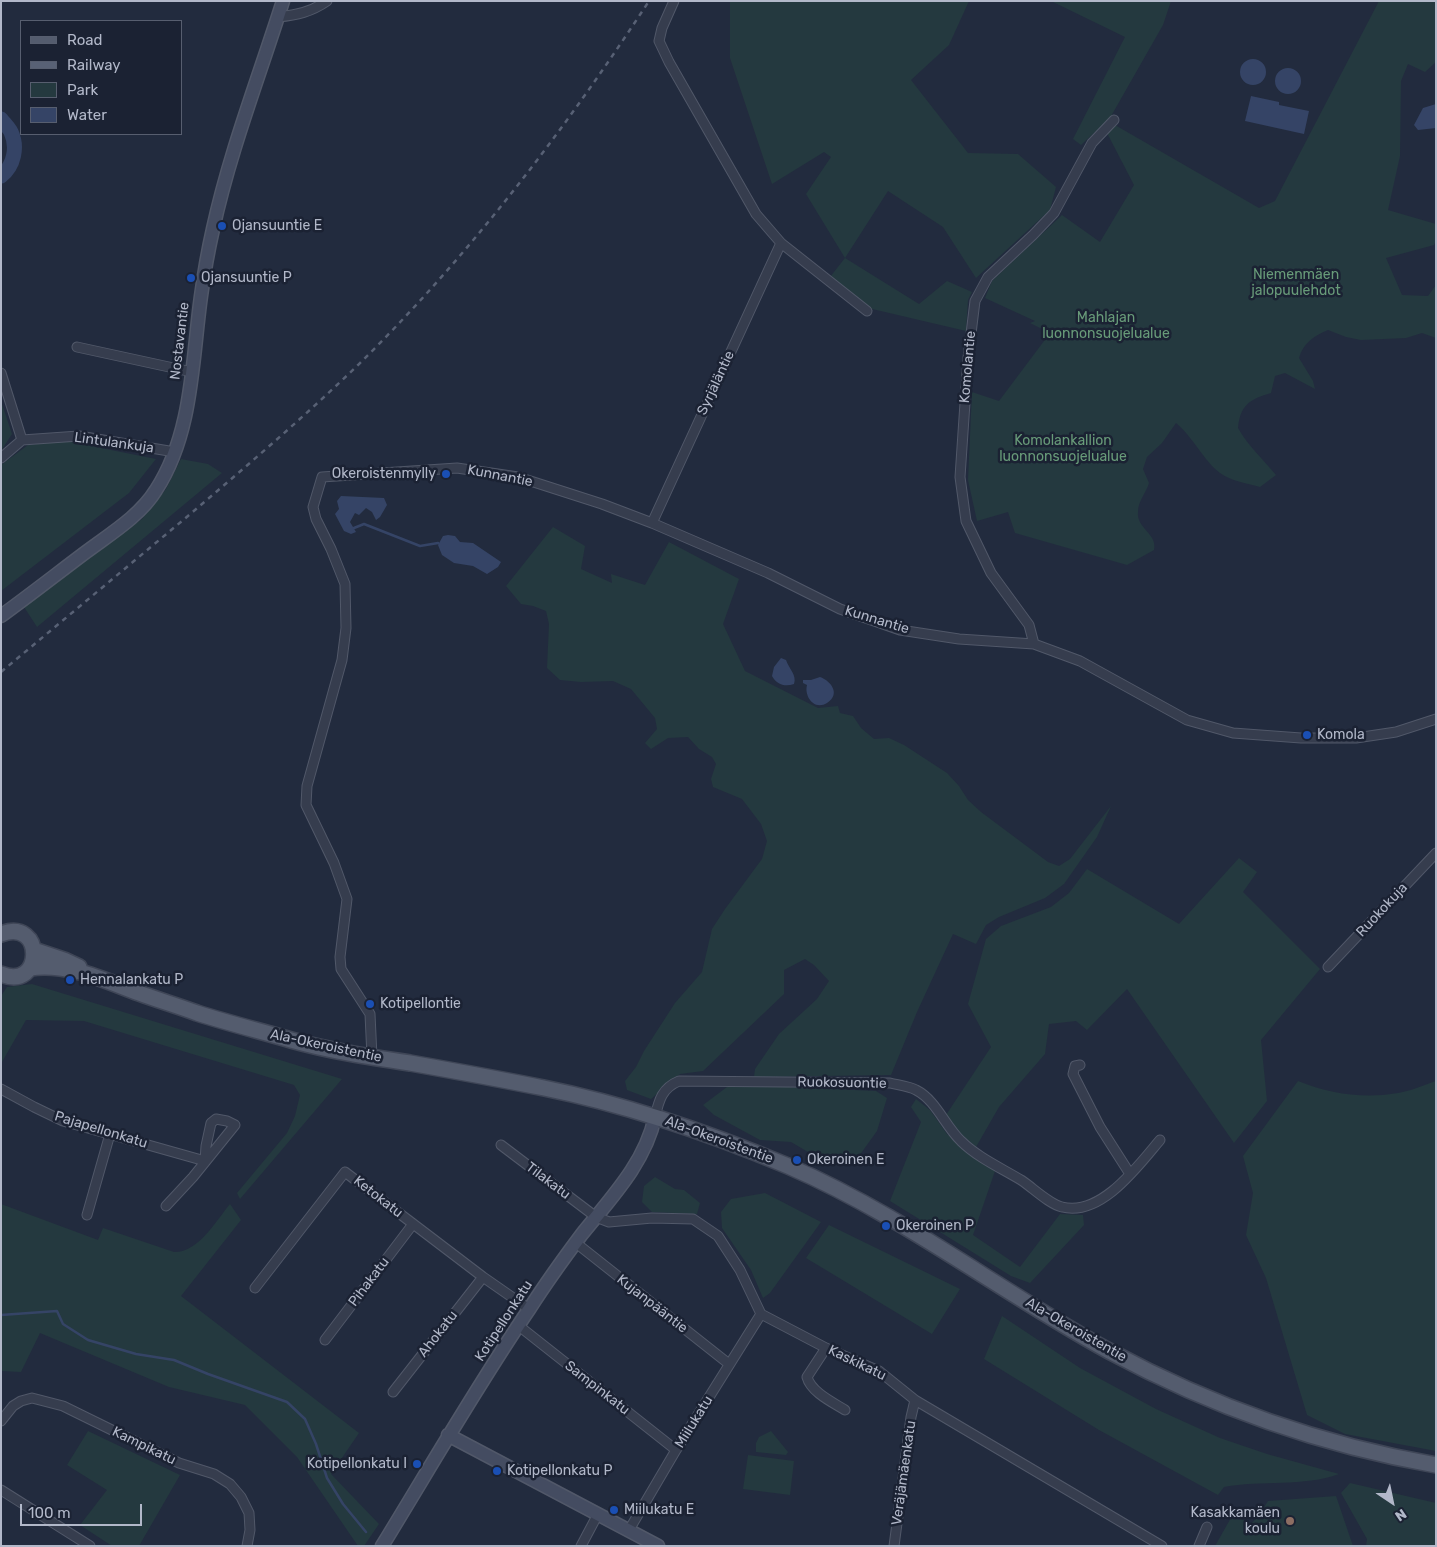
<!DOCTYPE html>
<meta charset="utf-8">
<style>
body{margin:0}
#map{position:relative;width:1437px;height:1547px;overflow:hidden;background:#222b3e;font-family:Rubik,sans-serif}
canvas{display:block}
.frame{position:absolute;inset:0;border:2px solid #b2b8c9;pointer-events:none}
.legend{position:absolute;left:20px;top:20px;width:162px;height:115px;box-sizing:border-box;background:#1b2233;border:1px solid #575e6f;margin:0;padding:6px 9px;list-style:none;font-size:15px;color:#b2b8c9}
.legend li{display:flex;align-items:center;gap:10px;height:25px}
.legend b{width:25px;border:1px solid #575e6f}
.north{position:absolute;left:1367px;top:1477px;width:50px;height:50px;-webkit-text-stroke:4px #1b2233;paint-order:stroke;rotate:146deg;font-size:14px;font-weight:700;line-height:20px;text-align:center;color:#b2b8c9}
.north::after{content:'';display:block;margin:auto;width:18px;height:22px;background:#b2b8c9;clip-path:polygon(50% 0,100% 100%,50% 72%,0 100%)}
.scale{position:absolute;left:20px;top:1504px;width:122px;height:22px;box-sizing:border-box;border:2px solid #b2b8c9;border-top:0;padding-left:6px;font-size:15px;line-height:18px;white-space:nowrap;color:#b2b8c9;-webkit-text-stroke:4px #1b2233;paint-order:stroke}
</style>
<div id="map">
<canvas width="1437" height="1547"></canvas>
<div class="frame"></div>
<ul class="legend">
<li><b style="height:6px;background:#545c6e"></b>Road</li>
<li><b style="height:6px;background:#586175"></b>Railway</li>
<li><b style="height:14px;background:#24393f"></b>Park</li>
<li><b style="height:14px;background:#354466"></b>Water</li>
</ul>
<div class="north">N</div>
<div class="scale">100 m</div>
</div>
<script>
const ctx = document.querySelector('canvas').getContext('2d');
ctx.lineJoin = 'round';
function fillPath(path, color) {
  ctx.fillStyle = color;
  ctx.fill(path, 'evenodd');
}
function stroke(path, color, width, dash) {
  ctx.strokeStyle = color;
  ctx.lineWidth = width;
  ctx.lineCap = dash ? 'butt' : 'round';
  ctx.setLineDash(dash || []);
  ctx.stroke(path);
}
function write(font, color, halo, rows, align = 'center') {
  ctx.font = font + ' Rubik,sans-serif';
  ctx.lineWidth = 5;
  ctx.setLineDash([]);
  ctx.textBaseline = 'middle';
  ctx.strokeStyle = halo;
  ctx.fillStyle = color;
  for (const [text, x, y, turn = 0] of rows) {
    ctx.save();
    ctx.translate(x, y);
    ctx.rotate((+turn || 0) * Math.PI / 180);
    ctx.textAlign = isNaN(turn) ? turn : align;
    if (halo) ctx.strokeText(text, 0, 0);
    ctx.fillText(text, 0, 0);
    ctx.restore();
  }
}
fillPath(new Path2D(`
 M730 1H969L949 45 911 80 968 153 1018 154 1056 187 1050 210 976 278 943 227 888 191 845 258 919 304 947 281 972 292 968 300 966 331 868 308 830 277 845 258 806 194 831 157 824 152 772 184 730 58Z
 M1051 1H1171L1163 25 1110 118 1081 145 1073 139 1125 37Z
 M1379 1H1436V62L1425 72 1408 64 1401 81 1400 156 1388 210 1436 224V241L1434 245 1386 258 1402 295 1428 296 1436 285V338L1422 333 1406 338 1361 340 1346 337 1328 330C1314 336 1303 343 1299 358L1313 381 1315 389 1285 373 1275 376 1271 393C1250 399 1240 405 1238 428 1248 446 1263 459 1276 475L1260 487C1246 483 1231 481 1220 473 1204 461 1193 437 1176 423L1162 443 1147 457 1143 469 1149 483C1146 493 1138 501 1138 512 1136 528 1158 534 1154 550L1127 565 1015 533 1008 512 977 521 968 480 972 392 999 401 1050 333 1030 323 1035 321 985 298 992 281 1062 215 1100 242 1134 185 1107 133 1115 125 1259 208 1275 201Z
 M1 401 12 434 1 451Z
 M66 441 156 459 129 493 1 591V465L28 445Z
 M181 459 208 464 222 473 37 627 24 607 142 519 166 489Z
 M553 527 585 546 581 569 612 583 611 574 645 585 669 542 739 579 723 624 745 671 818 708 838 706 840 713 853 716 861 728 874 739 889 738 904 745 947 773 959 786 968 800 981 812 1048 862 1059 866 1070 859 1111 806 1097 837 1064 884 1045 898 999 917 986 925 976 944 953 934 917 1012 891 1075 754 1077 755 1069 779 1034 817 999 829 981 814 965 805 959 784 970V994L703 1071 680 1074 651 1099 627 1090 625 1081 636 1067 644 1051 675 1003 702 972 712 929 725 909 762 859 767 841 761 824 742 799 713 787 711 779 716 764 712 757 699 749 688 737 668 738 651 749 645 743 657 729 655 718 631 689 613 681 581 682 560 680 547 668 549 624 546 611 533 606 521 604 506 586Z
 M1239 858 1257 872 1243 892 1320 969 1261 1040 1267 1101 1234 1143 1127 989 1087 1030 1076 1021 1049 1024 1045 1054 999 1107 976 1147 964 1137 946 1115 991 1047 968 1004 986 939 1001 926 1051 907 1069 893 1087 869 1179 924Z
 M32 984 342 1079 240 1199 237 1193 287 1133 295 1116 300 1095 294 1085 84 1021 26 1020 2 1062 1 996 7 987Z
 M1298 1081C1330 1094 1364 1099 1398 1093 1411 1091 1424 1085 1436 1081V1451L1345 1434 1307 1415 1266 1278 1246 1235 1253 1193 1243 1156Z
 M744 1085 876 1091 887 1098 877 1131 854 1163 825 1162 791 1142 760 1140 714 1115 703 1105 727 1087Z
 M916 1099 930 1110 947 1134 975 1158 995 1171 973 1235 1020 1267 1060 1214 1083 1215 1084 1225 1030 1283 1011 1276 890 1201 921 1122 911 1107Z
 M655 1177 675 1189 684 1190 700 1203 697 1214 652 1212 642 1202 644 1186Z
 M765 1193 821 1222 770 1293 763 1298 751 1270 722 1228 721 1212 731 1199Z
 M1 1204 98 1240 103 1228 174 1252C198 1253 216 1221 230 1204L241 1220 181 1296 359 1433 331 1474 379 1524 364 1546H358L297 1457 245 1405 169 1387 40 1333 21 1372 1 1371Z
 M829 1225 960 1289 932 1334 806 1258Z
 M1002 1316 1080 1368 1156 1409 1220 1438 1267 1454 1339 1474C1304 1487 1261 1480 1224 1487L1218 1495 1099 1430 984 1359Z
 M88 1431 180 1475 139 1546H112L80 1525 107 1490 67 1465Z
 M771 1431 788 1452 786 1455 756 1452V1443L759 1437Z
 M748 1455 794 1461 790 1495 743 1489Z
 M1350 1483 1436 1503V1546H1366L1367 1539 1341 1493Z
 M1336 1496 1353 1546H1215L1232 1516 1252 1523 1259 1515 1268 1501Z`), '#24393f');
fillPath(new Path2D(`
 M1240 72a13 13 0 1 1 26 0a13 13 0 1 1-26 0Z
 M1275 81a13 13 0 1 1 26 0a13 13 0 1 1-26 0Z
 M1251 96 1279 102V105L1309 111 1304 134 1245 121Z
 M1436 104V128L1418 130 1414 125 1423 108Z
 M341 496 384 498 387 505 380 517 376 520 372 512 366 508 359 515 355 513 350 522 356 532 351 534 344 531 335 514 339 509 337 501Z
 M448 535 455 536 460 542 473 543 501 562 498 567 487 574 473 566 454 563 442 555 438 545 443 536Z
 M781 658 786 660C789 669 797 675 794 684 785 687 777 685 772 676L774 667Z
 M820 677C831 681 841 694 827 703 814 711 804 696 807 685L803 683V680H811Z`), '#354466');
stroke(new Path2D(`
 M354 528 364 524 420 546 438 543
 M1 1315 57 1311 63 1324 88 1340 136 1354 174 1360 208 1374 287 1402 305 1419 316 1444 327 1478 343 1504 366 1532`), '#354466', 2.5);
stroke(new Path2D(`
 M1 119C4 123 9 128 11 132 18 147 14 166 1 176`), '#354466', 15);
const street = new Path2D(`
 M674 1 662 28 659 41 669 62 756 214 781 243 867 311
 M278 17C297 15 311 12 327 1
 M77 347 192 372
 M1 373 22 440 1 458
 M22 440 79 436 175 452
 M652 523 781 243
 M1034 644 1029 625 991 573 966 521 960 477 968 358 975 301 988 277 1033 235 1054 213 1092 143 1114 120
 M1328 967 1436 853
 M372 1057 370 1014 341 969 340 957 347 899 334 863 306 805 307 786 342 660 346 628 345 584 331 549 316 519 313 507 322 477 457 468 518 477 602 504 652 523 768 573 840 609 900 630 959 639 1034 644 1080 661 1187 720 1233 733 1301 738H1356L1396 732 1436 719
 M1080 1065 1075 1066 1073 1074 1100 1127 1130 1174
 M1 1089 34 1107 63 1121 205 1161
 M655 1117C659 1100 662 1088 679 1081L890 1083C898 1085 909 1086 916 1090 936 1100 945 1126 961 1141 977 1157 1001 1168 1021 1180 1032 1187 1049 1204 1062 1207 1101 1217 1138 1166 1160 1140
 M501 1145 596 1217 609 1222 652 1218 693 1219 718 1236 740 1270 761 1314 826 1348 879 1371 915 1400 1162 1546
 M166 1206 193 1177 235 1125 227 1121 216 1119 211 1123 206 1146 205 1161
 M87 1215 110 1134
 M576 1243 729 1364
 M255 1288 345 1172 483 1277 529 1309
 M519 1326 676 1450
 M325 1340 413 1224
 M826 1348 807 1377C811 1392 832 1402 845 1410
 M393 1392 483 1277
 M1 1421 13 1406 21 1401 32 1398 63 1406 179 1463 214 1474 230 1484 241 1497 249 1513 250 1530 247 1546
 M1 1490 90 1546
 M629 1530 676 1450 761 1314
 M581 1546 598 1514
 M894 1546 911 1417 915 1400
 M1199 1546 1207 1527`);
const secondary = new Path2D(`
 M1 616C30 595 58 573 86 552 110 534 140 516 156 490 193 433 192 360 201 296 204 274 208 251 213 229 230 151 259 77 283 1
 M448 1435 658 1546
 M382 1546C431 1466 477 1386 530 1308 546 1283 564 1258 582 1234 611 1198 645 1163 655 1117`);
const primary = new Path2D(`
 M1 934C45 917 44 992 1 974
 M34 950 64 960 79 967
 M30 968C67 962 106 981 139 993 158 1000 178 1006 197 1013 228 1023 260 1031 291 1040 330 1051 370 1057 410 1063 455 1071 499 1079 544 1088 628 1105 709 1133 788 1166 902 1215 1001 1292 1109 1351 1211 1406 1321 1445 1436 1465`);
stroke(street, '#515869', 11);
stroke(secondary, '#515869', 15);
stroke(primary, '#3f4657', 18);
stroke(street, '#363d4e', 9);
stroke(secondary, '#444c61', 12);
stroke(primary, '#545c6e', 15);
stroke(new Path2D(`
 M1 672C61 622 122 571 182 521 242 470 302 419 358 365 469 256 564 131 649 1`), '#586175', 2.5, [5, 5]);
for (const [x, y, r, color] of [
 [222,226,5,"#1a4fb4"],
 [191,278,5,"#1a4fb4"],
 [446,474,5,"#1a4fb4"],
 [1307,735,5,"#1a4fb4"],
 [70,980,5,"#1a4fb4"],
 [370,1004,5,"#1a4fb4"],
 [797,1160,5,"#1a4fb4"],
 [886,1226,5,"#1a4fb4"],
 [417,1464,5,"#1a4fb4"],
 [497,1471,5,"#1a4fb4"],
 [614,1510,5,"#1a4fb4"],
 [1290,1521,5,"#8d6e63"]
]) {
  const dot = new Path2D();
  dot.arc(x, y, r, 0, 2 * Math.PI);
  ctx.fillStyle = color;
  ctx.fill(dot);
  stroke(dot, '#1b2233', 2);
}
write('14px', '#b2b8c9', '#1b2233', [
 ["Ojansuuntie E",232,226],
 ["Ojansuuntie P",201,278],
 ["Okeroistenmylly",436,474,"right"],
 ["Komola",1317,735],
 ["Hennalankatu P",80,980],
 ["Kotipellontie",380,1004],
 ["Okeroinen E",807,1160],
 ["Okeroinen P",896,1226],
 ["Kotipellonkatu I",407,1464,"right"],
 ["Kotipellonkatu P",507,1471],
 ["Miilukatu E",624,1510],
 ["Kasakkamäen",1280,1513,"right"],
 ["koulu",1280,1529,"right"]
], 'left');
write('14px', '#689b79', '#1b2233', [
 ["Niemenmäen",1296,275],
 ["jalopuulehdot",1296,291],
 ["Mahlajan",1106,318],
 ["luonnonsuojelualue",1106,334],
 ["Komolankallion",1063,441],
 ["luonnonsuojelualue",1063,457]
]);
write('14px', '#b2b8c9', '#1b2233', [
 ["Nostavantie",180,341,-83],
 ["Komolantie",968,367,-85],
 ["Syrjäläntie",716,383,-65],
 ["Lintulankuja",114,443,8],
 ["Kunnantie",500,476,11],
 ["Kunnantie",877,620,17],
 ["Ruokokuja",1382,910,-47],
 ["Ala-Okeroistentie",326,1046,12],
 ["Ruokosuontie",842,1083,1],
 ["Pajapellonkatu",101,1130,17],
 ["Ala-Okeroistentie",719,1140,20],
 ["Tilakatu",548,1181,37],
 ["Ketokatu",378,1197,38],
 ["Pihakatu",369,1282,-53],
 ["Kujanpääntie",652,1304,38],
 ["Kotipellonkatu",504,1321,-57],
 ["Ala-Okeroistentie",1076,1330,30],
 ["Ahokatu",438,1334,-52],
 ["Kaskikatu",857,1363,26],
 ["Sampinkatu",597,1388,38],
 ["Miilukatu",694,1422,-58],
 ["Kampikatu",144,1446,26],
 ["Veräjämäenkatu",904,1473,-82]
]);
</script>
